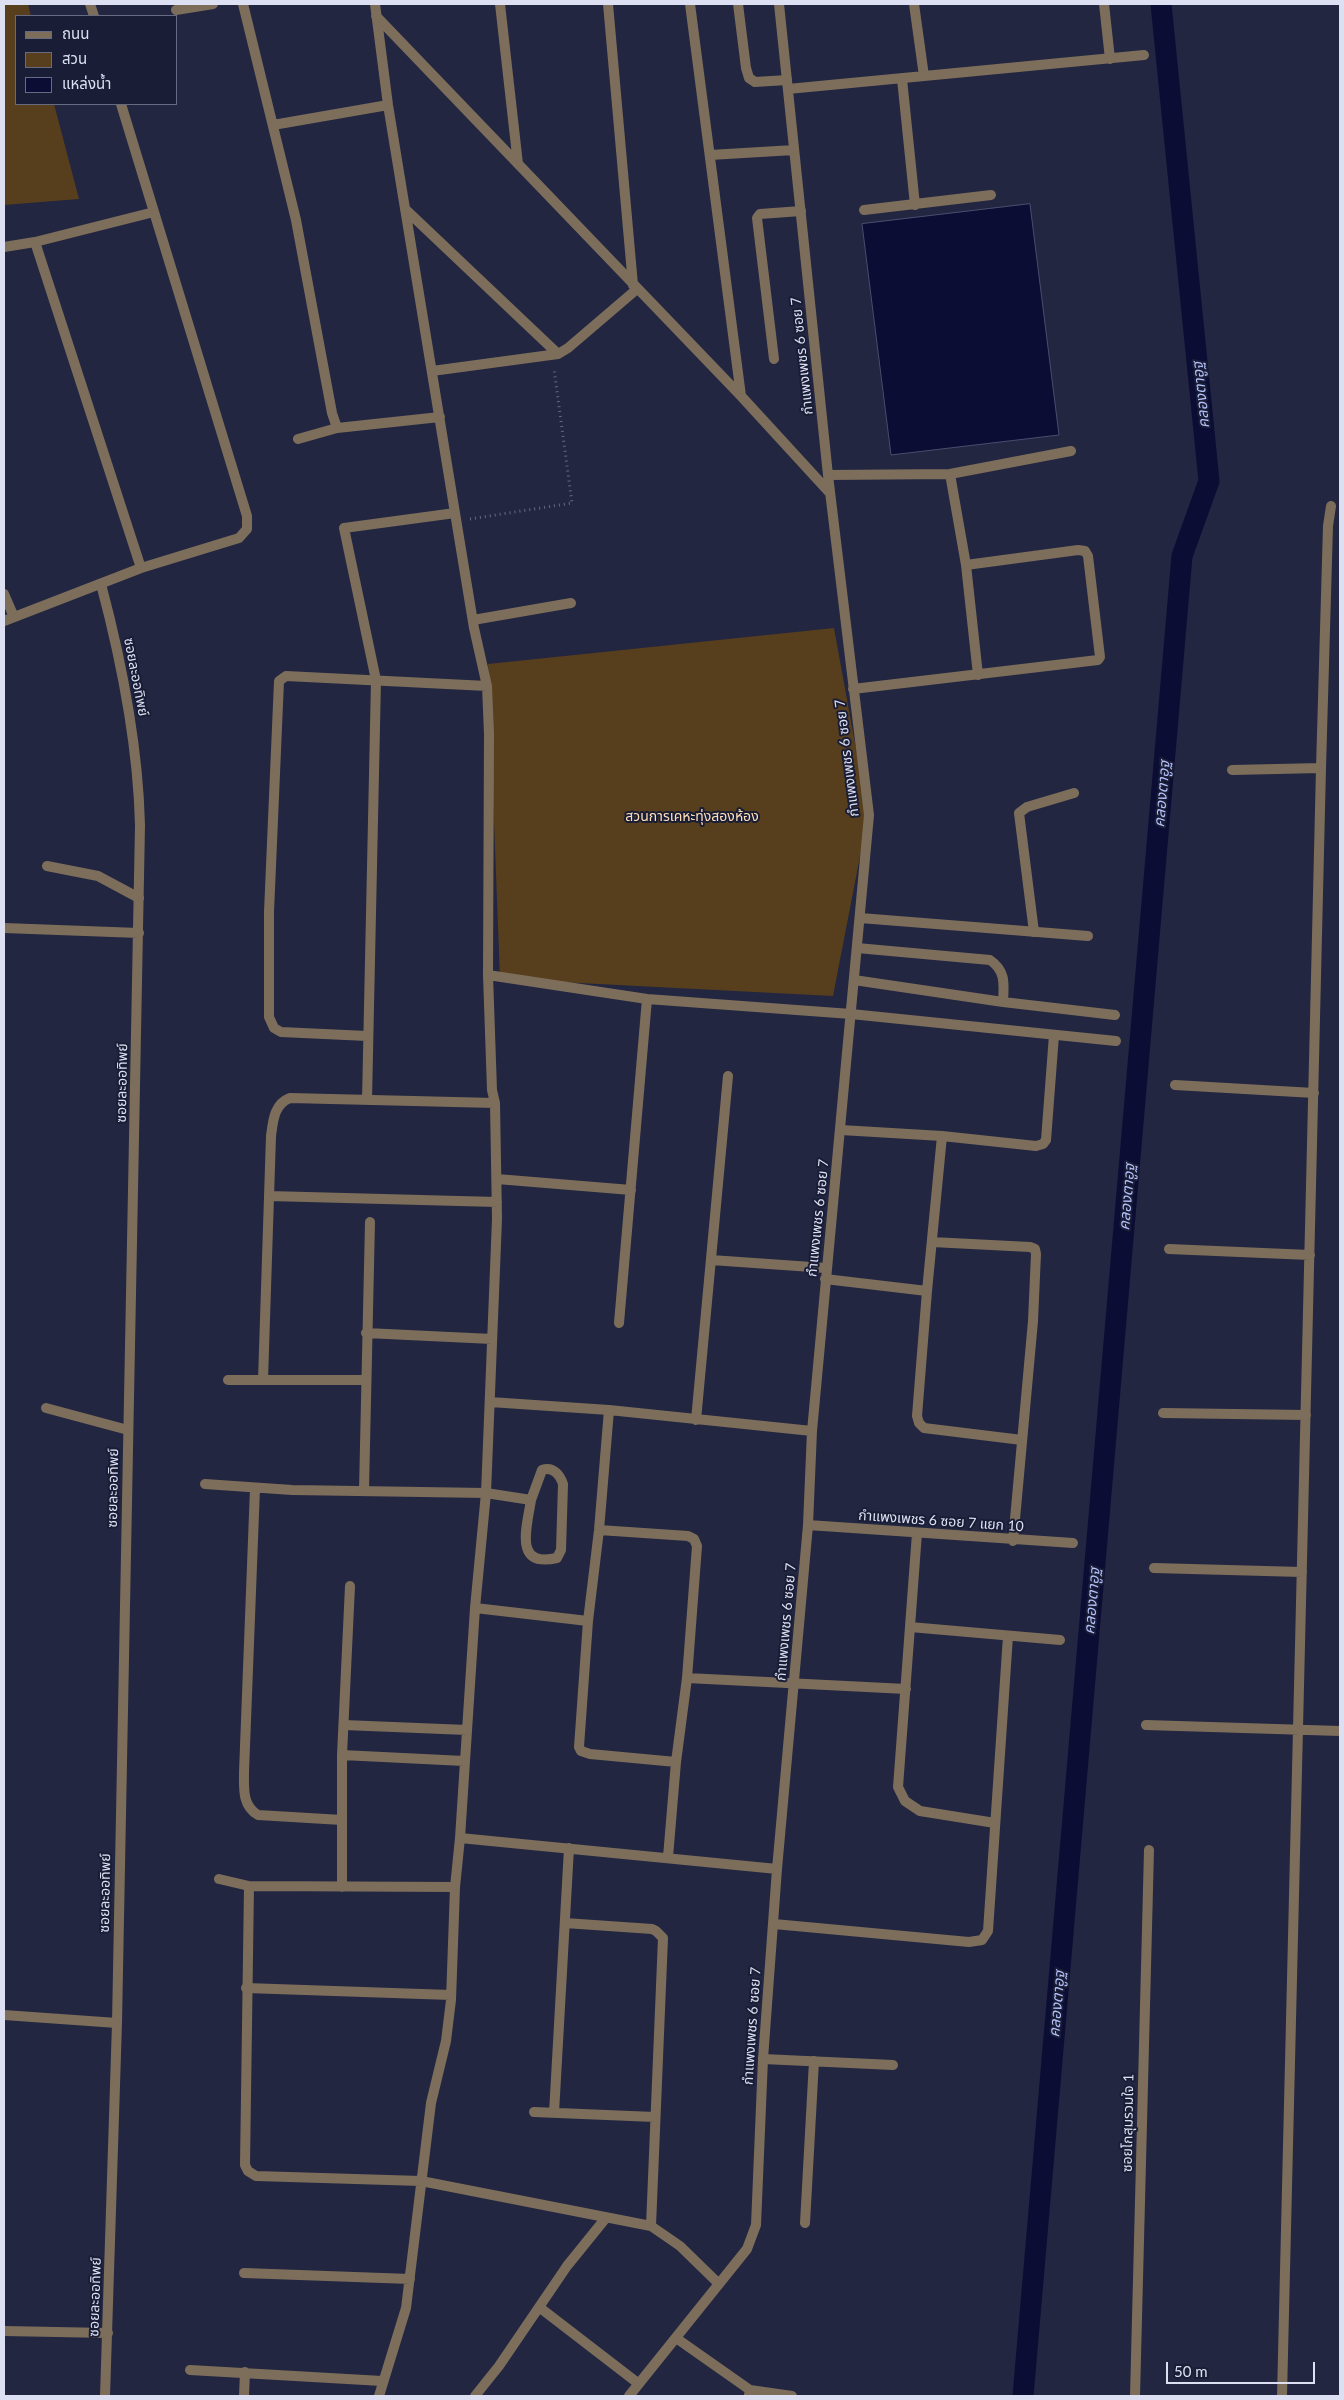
<!DOCTYPE html>
<meta charset="utf-8">
<style>
body{margin:0}
#map{position:relative;width:1344px;height:2400px;overflow:hidden;background:#222641;font-family:Lato,"Noto Sans Thai",sans-serif}
canvas{display:block}
.frame{position:absolute;inset:0;border:5px solid #dce0f2;pointer-events:none}
.legend{position:absolute;left:15px;top:15px;width:162px;height:90px;box-sizing:border-box;background:#191d36;border:1px solid #676b81;margin:0;padding:6px 9px;list-style:none;font-size:15px;color:#dce0f2}
.legend li{display:flex;align-items:center;gap:10px;height:25px}
.legend b{width:25px;border:1px solid #676b81}
.scale{position:absolute;left:1166px;top:2362px;width:149px;height:22px;box-sizing:border-box;border:2px solid #dce0f2;border-top:0;padding-left:6px;font-size:15px;line-height:18px;white-space:nowrap;color:#dce0f2;-webkit-text-stroke:4px #191d36;paint-order:stroke}
</style>
<div id="map">
<canvas width="1344" height="2400"></canvas>
<div class="frame"></div>
<ul class="legend">
<li><b style="height:6px;background:#7d6e5b"></b>ถนน</li>
<li><b style="height:14px;background:#573e1d"></b>สวน</li>
<li><b style="height:14px;background:#0c0d34"></b>แหล่งน้ำ</li>
</ul>
<div class="scale">50 m</div>
</div>
<script>
const ctx = document.querySelector('canvas').getContext('2d');
ctx.lineJoin = 'round';
function fillPath(path, color) {
  ctx.fillStyle = color;
  ctx.fill(path, 'evenodd');
}
function stroke(path, color, width, dash) {
  ctx.strokeStyle = color;
  ctx.lineWidth = width;
  ctx.lineCap = dash ? 'butt' : 'round';
  ctx.setLineDash(dash || []);
  ctx.stroke(path);
}
function write(font, color, halo, rows, align = 'center') {
  ctx.font = font + ' Lato,"Noto Sans Thai",sans-serif';
  ctx.lineWidth = 4;
  ctx.setLineDash([]);
  ctx.textBaseline = 'middle';
  ctx.strokeStyle = halo;
  ctx.fillStyle = color;
  for (const [text, x, y, turn = 0] of rows) {
    ctx.save();
    ctx.translate(x, y);
    ctx.rotate((+turn || 0) * Math.PI / 180);
    ctx.textAlign = isNaN(turn) ? turn : align;
    if (halo) ctx.strokeText(text, 0, 0);
    ctx.fillText(text, 0, 0);
    ctx.restore();
  }
}
fillPath(new Path2D(`
 M4 4H28L31 16H16V104H54L79 199 4 205Z
 M834 628 868 815 833 996 500 979 488 664Z`), '#573e1d');
const water = new Path2D(`
 M1030 204 1059 435 891 455 862 224Z`);
fillPath(water, '#0c0d34');
stroke(water, '#4a4c6d', 1);
stroke(new Path2D(`
 M1023 2396 1182 556 1209 481 1161 4`), '#0c0d34', 21);
stroke(new Path2D(`
 M470 519 572 503 554 369`), '#656981', 3, [1, 4]);
stroke(new Path2D(`
 M738 4 746 68 749 78 755 82 787 80
 M774 359 757 218 760 214 801 211
 M473 620 571 603
 M47 866 98 876 139 898
 M1034 932 1019 813 1027 807 1074 793
 M857 948 990 960C1006 971 1004 984 1003 1002
 M854 980 1003 1002 1115 1015
 M46 1408 128 1430
 M486 1493 531 1500 542 1470C553 1466 560 1475 563 1484L561 1550 557 1558C513 1568 527 1527 531 1500
 M763 2059 893 2065
 M805 2223 814 2061`), '#7d6e5b', 10);
stroke(new Path2D(`
 M90 4 94 16
 M243 4 296 220 332 413 337 428 440 417
 M375 4 388 105 455 513 474 628 487 686 489 734 488 975 492 1090 495 1103 497 1219 486 1493 475 1608 460 1838 455 1887 451 2000 446 2041 431 2103 406 2308 379 2396
 M500 4 518 164
 M608 4 633 285
 M690 4 741 396 830 493
 M914 4 924 76
 M1104 4 1110 59
 M176 10 213 4
 M376 16 741 396
 M902 79 915 205
 M788 89 1144 55
 M273 125 388 105
 M710 155 794 150
 M405 209 558 354
 M864 210 991 195
 M35 242 141 568
 M4 247 35 242 154 212
 M432 371 558 354 568 348 637 289
 M298 439 337 428
 M950 474 966 565 978 675
 M828 475 950 474 1071 451
 M101 584C122 663 138 743 140 825L117 2023 105 2396
 M4 594 14 617
 M4 621 141 568 239 538 247 529V516L121 104
 M853 689 1098 660 1100 657 1088 556 1085 551 1078 550 966 565
 M1232 770 1321 768
 M860 918 1088 936
 M4 928 139 933
 M488 975 647 999 851 1014 1116 1041
 M367 1036 281 1032 274 1028 269 1017V912L279 681 286 676 487 686
 M1175 1085 1314 1093
 M367 1100 376 680 344 528 455 513
 M841 1130 942 1136 1036 1146 1043 1144 1046 1140 1054 1035
 M942 1136 927 1291 917 1416 919 1423 924 1428 1022 1440
 M497 1179 631 1190
 M269 1196 497 1202
 M932 1242 1030 1247 1035 1249 1036 1254 1033 1321 1013 1541
 M1169 1249 1310 1255
 M711 1260 826 1268
 M825 1279 927 1291
 M619 1323 647 999
 M366 1333 492 1339
 M228 1380H366
 M263 1380 271 1136C273 1121 274 1104 290 1098L495 1103
 M490 1402 609 1410 812 1431
 M609 1410 599 1530 588 1621 579 1747 581 1751 590 1754 676 1762
 M1163 1413 1306 1415
 M696 1420 728 1076
 M205 1484 292 1490 486 1493
 M255 1488 244 1772C244 1788 242 1806 258 1815L342 1820
 M364 1490 370 1222
 M808 1525 1073 1543
 M599 1530 688 1536 694 1539 697 1546 687 1678
 M917 1533 898 1787 905 1801 920 1811 995 1823
 M1154 1568 1302 1572
 M475 1608 588 1621
 M910 1627 1060 1640
 M344 1725 467 1730
 M1146 1725 1340 1731
 M342 1755 464 1761
 M460 1838 777 1869
 M668 1857 676 1762 687 1678 906 1689
 M219 1879 249 1886 455 1887
 M249 1886 245 2165 248 2171 256 2176 421 2181 651 2226 680 2246 719 2284
 M342 1887V1755L350 1586
 M565 1923 652 1929 656 1931 663 1938 651 2226
 M774 1924 969 1942 982 1940 988 1931 1008 1636
 M246 1988 451 1995
 M4 2015 117 2023
 M534 2112 655 2117
 M554 2113 569 1848
 M244 2273 410 2279
 M539 2307 639 2384
 M4 2331 108 2333
 M676 2338 750 2390
 M190 2370 382 2381
 M749 2395 750 2390 792 2396
 M244 2396 245 2372
 M475 2396 499 2366 567 2266 605 2219
 M629 2396 747 2249 756 2225 763 2059 777 1869 808 1525 812 1431 869 815 828 475 779 4
 M1135 2396 1149 1850
 M1282 2396 1321 768 1328 526 1331 506`), '#7d6e5b', 10);
write('14px', '#dce0f2', '#191d36', [
 ["กำแพงเพชร 6 ซอย 7",802,356,-96],
 ["ซอยละออทิพย์",136,677,79],
 ["กำแพงเพชร 6 ซอย 7",847,758,-97],
 ["ซอยละออทิพย์",122,1083,-89],
 ["กำแพงเพชร 6 ซอย 7",818,1218,-84],
 ["ซอยละออทิพย์",113,1488,-89],
 ["กำแพงเพชร 6 ซอย 7 แยก 10",941,1521,4],
 ["กำแพงเพชร 6 ซอย 7",786,1622,-85],
 ["ซอยละออทิพย์",105,1893,-89],
 ["กำแพงเพชร 6 ซอย 7",752,2026,-86],
 ["ซอยโกสุมรวมใจ 1",1128,2123,-89],
 ["ซอยละออทิพย์",95,2297,-88]
]);
write('14px', '#ffdfb7', '#191d36', [
 ["สวนการเคหะทุ่งสองห้อง",692,816]
]);
write('italic 15px', '#b4c0fa', '#191d36', [
 ["คลองตาอูฐ",1201,395,-96],
 ["คลองตาอูฐ",1162,794,-85],
 ["คลองตาอูฐ",1127,1197,-85],
 ["คลองตาอูฐ",1092,1601,-85],
 ["คลองตาอูฐ",1057,2004,-85]
]);
</script>
